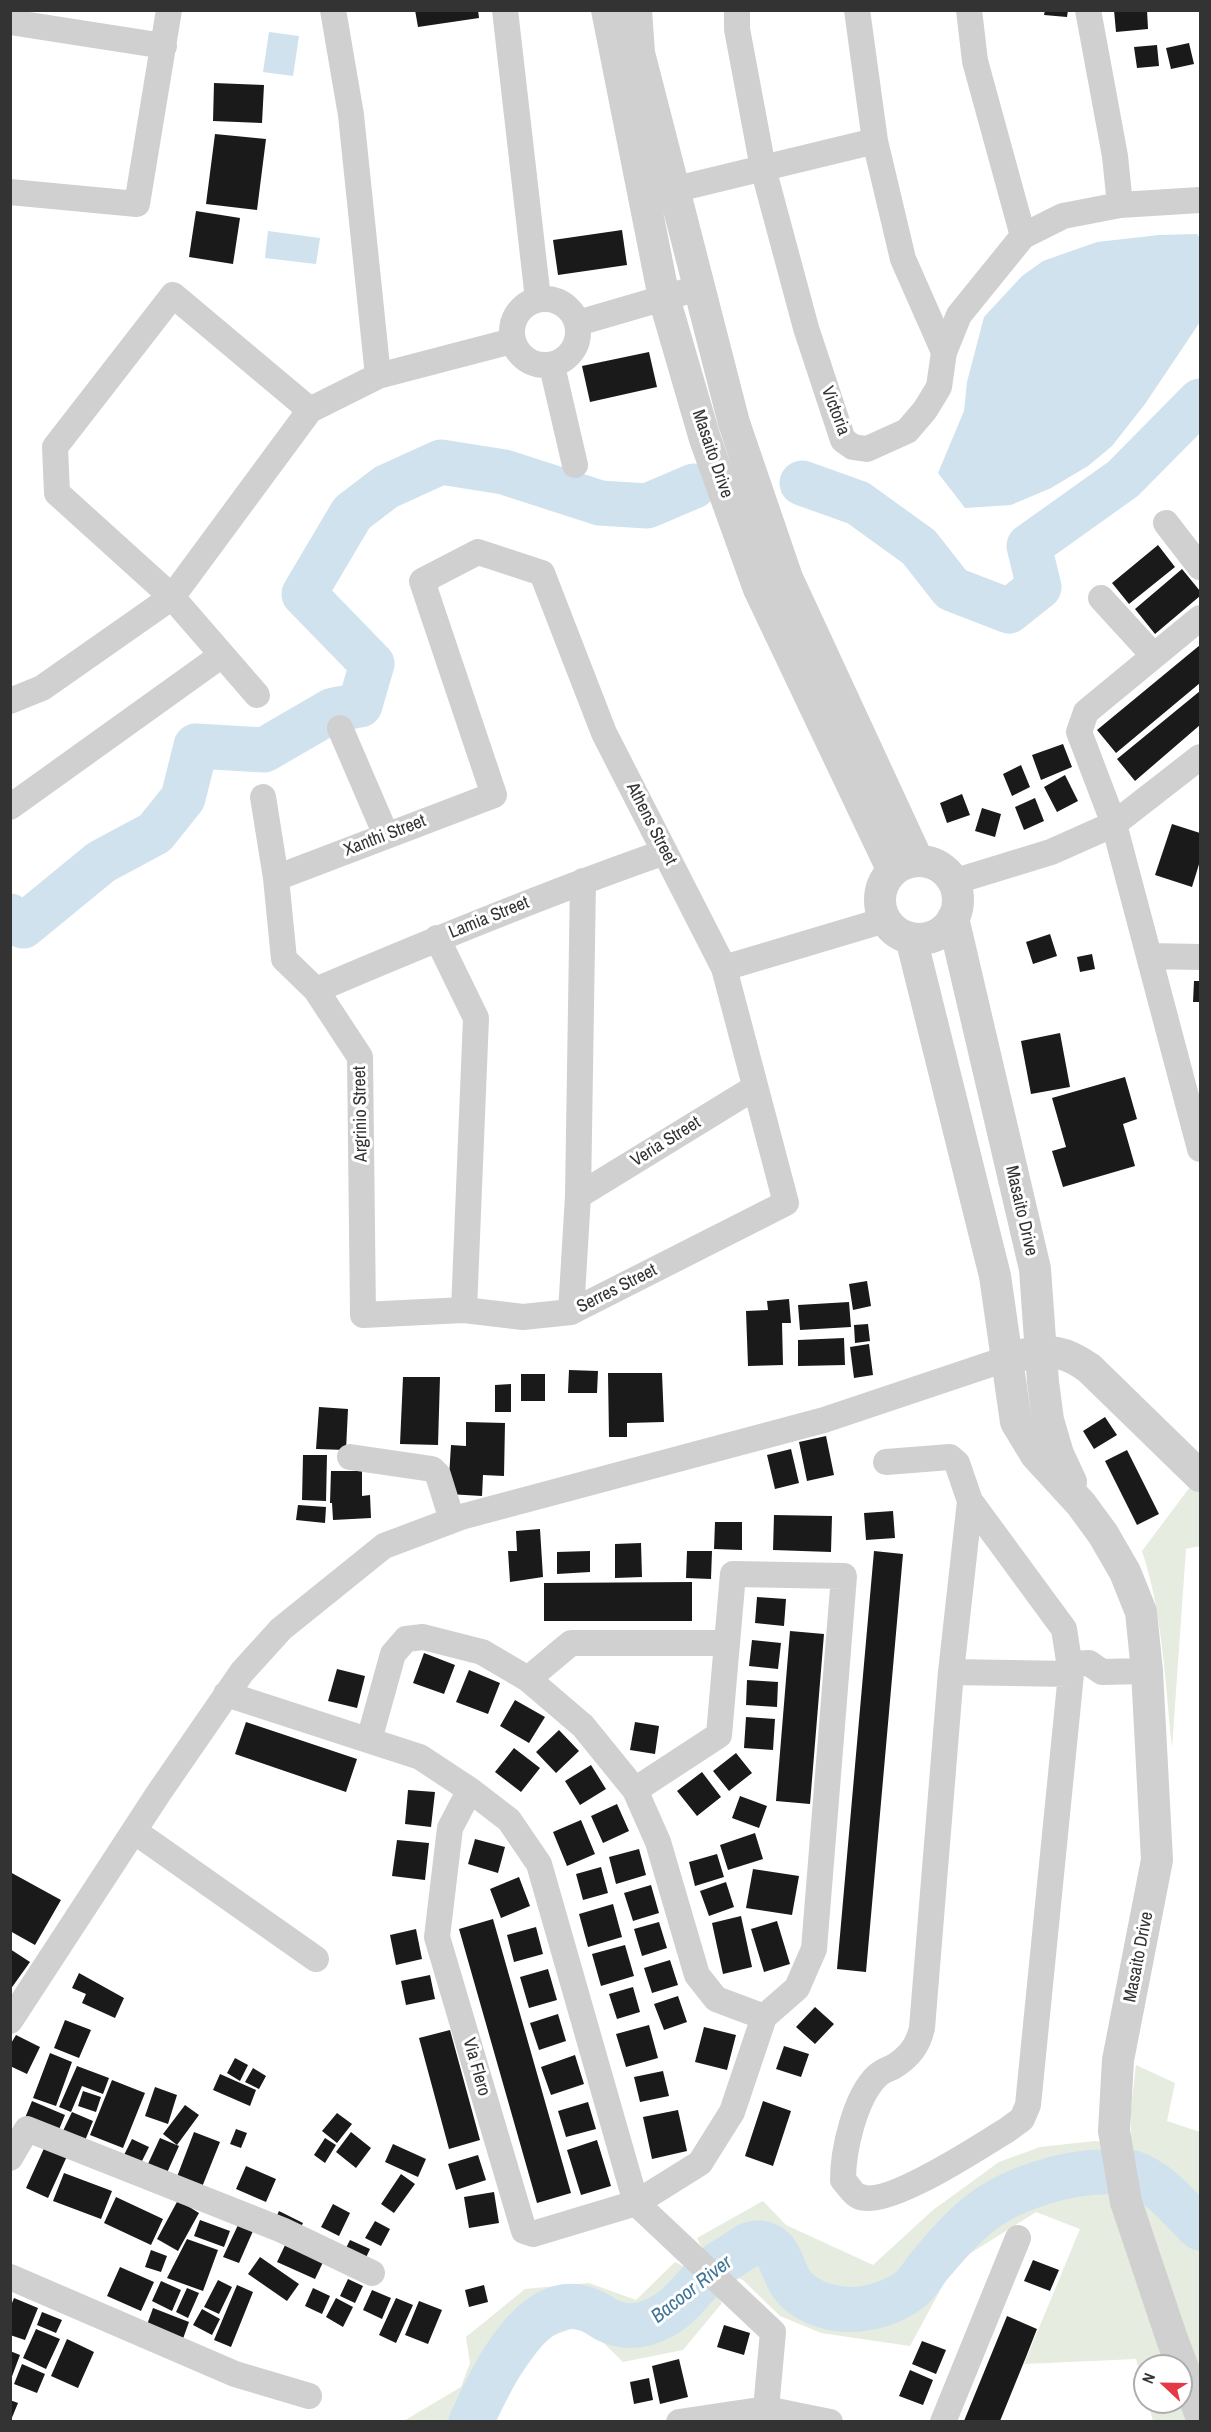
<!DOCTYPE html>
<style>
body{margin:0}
#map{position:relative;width:1211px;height:2432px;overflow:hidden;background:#fff;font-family:"Archivo Narrow",sans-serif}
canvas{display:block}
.frame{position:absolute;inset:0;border:12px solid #333;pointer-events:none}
.north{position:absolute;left:1133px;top:2354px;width:60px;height:60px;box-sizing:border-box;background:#fff;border:2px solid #adadad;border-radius:50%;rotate:292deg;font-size:16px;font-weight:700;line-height:24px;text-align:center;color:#333}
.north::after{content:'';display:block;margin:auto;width:21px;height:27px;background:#e63946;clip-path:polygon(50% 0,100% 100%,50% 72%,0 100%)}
</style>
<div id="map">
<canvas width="1211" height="2432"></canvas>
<div class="frame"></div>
<div class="north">N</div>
</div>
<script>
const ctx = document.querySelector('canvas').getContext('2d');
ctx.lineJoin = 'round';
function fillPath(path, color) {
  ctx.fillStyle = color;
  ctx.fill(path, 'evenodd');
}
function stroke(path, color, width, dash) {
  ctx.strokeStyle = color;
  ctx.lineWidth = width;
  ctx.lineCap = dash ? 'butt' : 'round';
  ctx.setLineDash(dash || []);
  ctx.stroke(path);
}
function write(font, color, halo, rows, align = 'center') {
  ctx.font = font + ' "Archivo Narrow",sans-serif';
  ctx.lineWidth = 6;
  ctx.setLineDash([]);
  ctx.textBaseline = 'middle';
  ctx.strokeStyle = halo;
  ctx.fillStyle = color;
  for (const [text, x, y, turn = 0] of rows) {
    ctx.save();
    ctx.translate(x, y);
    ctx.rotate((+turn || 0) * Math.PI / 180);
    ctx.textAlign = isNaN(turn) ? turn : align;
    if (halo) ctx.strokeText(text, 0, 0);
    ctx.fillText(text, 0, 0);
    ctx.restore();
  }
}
fillPath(new Path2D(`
 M1193 1483 1200 1489V1546L1186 1549 1172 1748C1165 1681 1163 1615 1142 1551Z
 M1136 2065 1175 2083 1167 2121 1200 2132V2421H1153L1148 2402H1181V2366H1145V2392L1136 2359 1024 2364 1080 2229 1036 2212 955 2263 910 2346 821 2333 780 2316 743 2280 736 2277 701 2246 697 2238 763 2201 786 2225 873 2265 933 2210 999 2162 1040 2147 1095 2141 1131 2146V2109Z
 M675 2262C691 2269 714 2288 722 2303L683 2350 623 2362 584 2324 547 2338 499 2405 493 2421 402 2422 461 2387 470 2363 466 2337 525 2289 589 2283 636 2300Z`), '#e6ecdf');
fillPath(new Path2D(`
 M269 32 299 36 293 76 263 72Z
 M268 231 320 238 316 264 265 258Z
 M1197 234 1200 238V322L1145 404 1112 446 1088 466 1051 488 1011 505 965 508 938 473 964 411 967 382 984 317 1022 276 1043 261 1097 242 1159 235Z`), '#cfe2ee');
stroke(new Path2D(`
 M802 483 858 503 919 547 952 589 1009 611 1039 587 1029 546 1123 479 1200 401
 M10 916 23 926 101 862 155 833 183 798 196 746 264 750 333 710 360 705 372 664 304 594 352 513 386 487 441 462 504 472 600 503 647 506 694 486
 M471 2422C489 2383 531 2289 586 2309 594 2311 600 2316 607 2320 627 2329 644 2327 663 2316 682 2306 694 2286 710 2271 717 2264 728 2259 736 2253 742 2249 750 2243 757 2243 782 2243 781 2272 793 2286 809 2305 841 2313 866 2308 881 2306 900 2298 912 2288 918 2282 924 2273 929 2266 942 2251 955 2235 970 2222 1004 2189 1069 2170 1115 2172 1121 2172 1128 2171 1133 2173 1161 2183 1179 2208 1200 2228`), '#cfe2ee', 45);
fillPath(new Path2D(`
 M415 10H478L479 18 418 27Z
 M1045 10H1068L1067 17 1044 15Z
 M1114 10H1147L1148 29 1116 32Z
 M1189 43 1194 64 1171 69 1166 48Z
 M1157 45 1159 66 1137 68 1134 47Z
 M214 83 264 85 262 123 213 121Z
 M215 134 266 139 257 210 206 204Z
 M196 211 240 218 233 264 189 257Z
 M622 230 627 265 558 275 553 240Z
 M649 352 657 387 590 402 582 366Z
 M1158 545 1175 567 1129 604 1112 583Z
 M1182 569 1200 591V596L1155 634 1135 609Z
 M1200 645V683L1116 753 1097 730Z
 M1200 691V725L1135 781 1117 759Z
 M1063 744 1072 767 1041 780 1032 755Z
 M1021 765 1030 787 1012 796 1003 774Z
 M1065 775 1078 801 1057 812 1044 787Z
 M962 794 970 815 947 823 940 803Z
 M1035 798 1044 821 1024 830 1015 807Z
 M982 808 1001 814 995 837 975 831Z
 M1172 824 1200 833V861L1192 887 1155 875Z
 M1050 934 1057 956 1033 964 1026 942Z
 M1092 954 1095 969 1080 972 1077 957Z
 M1194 981H1200V1002H1193Z
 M1060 1033 1070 1087 1031 1094 1021 1041Z
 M1125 1077 1137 1119 1123 1124 1135 1166 1063 1187 1052 1151 1066 1147 1052 1098Z
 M867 1281 871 1306 853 1310 849 1284Z
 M789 1299 791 1323H782L783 1365 748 1366 746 1311 768 1310 767 1301Z
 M849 1302 851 1327 800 1330 798 1305Z
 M868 1324 870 1341 855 1343 854 1325Z
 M844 1338 845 1365 798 1366V1340Z
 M869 1344 873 1375 854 1378 850 1347Z
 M569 1370 598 1371 597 1393H568Z
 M608 1373H662L664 1422 627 1423V1437H609Z
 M521 1374H545V1401H521Z
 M403 1377H440L438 1445 400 1444Z
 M511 1384V1412H495V1385Z
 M319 1407 348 1409 346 1450 316 1449Z
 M1105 1417 1117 1435 1094 1449 1083 1431Z
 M466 1422 505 1423 504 1476 483 1475 482 1496 448 1494 451 1445 466 1446Z
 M826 1436 834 1475 807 1481 799 1442Z
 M791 1449 799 1483 775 1489 767 1455Z
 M1127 1450 1159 1514 1137 1525 1105 1461Z
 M303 1455H327L326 1501 302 1500Z
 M331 1471H362V1496L370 1495 371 1518 333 1520 332 1503H330Z
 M298 1505 326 1507 325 1523 296 1520Z
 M893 1511 895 1538 866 1540 864 1513Z
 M774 1515 832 1516 831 1552 773 1550Z
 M715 1522H742V1550L714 1549Z
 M540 1529 543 1577 510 1582 508 1551H517L516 1531Z
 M641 1543 642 1577 615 1578V1544Z
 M590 1551V1572L557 1574V1552Z
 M687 1551H712L711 1579 686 1578Z
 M874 1551 903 1554 866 1972 837 1969Z
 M692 1582V1621H544V1583Z
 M757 1597 786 1599 784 1626 755 1623Z
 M790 1631 824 1634 810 1804 776 1801Z
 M752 1640 781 1643 778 1669 749 1666Z
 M424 1653 455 1665 444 1694 413 1683Z
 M337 1669 365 1676 357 1708 328 1701Z
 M469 1670 500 1683 488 1714 456 1702Z
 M747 1680 778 1682 777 1707 746 1705Z
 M515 1700 545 1717 529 1743 500 1726Z
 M746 1717 775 1719 773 1750 744 1748Z
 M246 1722 357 1759 346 1792 235 1754Z
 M635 1722 659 1726 655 1754 630 1750Z
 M559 1730 579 1751 556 1773 536 1752Z
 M514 1748 540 1768 521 1792 495 1772Z
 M736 1753 752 1773 729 1791 713 1771Z
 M591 1765 606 1789 580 1805 565 1781Z
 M702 1772 721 1797 697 1816 677 1791Z
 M408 1790 435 1792 431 1827 405 1824Z
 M740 1796 767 1806 759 1828 732 1818Z
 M617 1804 629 1831 603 1843 591 1816Z
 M581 1820 595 1854 567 1866 553 1832Z
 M755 1833 763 1859 728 1870 720 1845Z
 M475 1839 505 1847 498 1873 468 1864Z
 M397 1840 429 1843 425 1880 392 1876Z
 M639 1849 646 1875 616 1884 609 1857Z
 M717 1854 724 1877 695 1886 689 1862Z
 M601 1867 608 1893 583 1900 576 1874Z
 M753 1869 799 1876 792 1915 746 1908Z
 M10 1872 61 1900 35 1945 10 1931Z
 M519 1877 530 1906 501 1918 490 1889Z
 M726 1882 734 1907 709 1916 700 1891Z
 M651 1885 659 1913 633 1921 624 1893Z
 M613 1904 622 1937 588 1947 579 1914Z
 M741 1916 752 1967 723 1974 712 1923Z
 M493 1919 571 2193 537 2203 459 1929Z
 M777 1921 790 1964 764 1972 751 1929Z
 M659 1922 667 1948 642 1956 634 1929Z
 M536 1927 543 1954 514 1962 507 1935Z
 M416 1929 422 1959 396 1965 390 1935Z
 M625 1945 634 1976 601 1986 592 1954Z
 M10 1949 30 1962 10 1990Z
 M670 1960 678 1985 652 1993 644 1968Z
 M548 1969 557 2000 529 2008 520 1977Z
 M79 1973 124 1998 115 2018 82 2003 86 1994 72 1988Z
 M430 1975 435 1999 406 2005 401 1981Z
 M633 1987 640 2012 617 2019 609 1994Z
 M678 1996 687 2022 664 2030 654 2004Z
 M815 2007 834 2024 815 2044 796 2027Z
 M558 2014 566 2041 539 2050 530 2023Z
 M65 2020 91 2030 79 2058 54 2048Z
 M649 2025 658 2058 626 2067 616 2034Z
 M704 2027 736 2035 727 2070 695 2062Z
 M450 2030 480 2140 449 2149 419 2038Z
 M16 2035 40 2047 27 2074 10 2066V2045Z
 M784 2046 809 2054 801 2077 776 2069Z
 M50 2053 72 2062 56 2106 33 2098Z
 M575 2055 584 2084 551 2095 541 2067Z
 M235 2058 248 2065 240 2081 227 2073Z
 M77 2066 109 2078 103 2094 82 2086 71 2112 59 2107Z
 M253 2068 266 2076 259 2089 245 2082Z
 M663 2071 669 2096 640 2102 634 2077Z
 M220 2074 256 2090 250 2106 213 2090Z
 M112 2080 145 2093 123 2148 90 2135Z
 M155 2087 177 2095 168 2124 145 2116Z
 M83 2091 101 2097 96 2112 78 2106Z
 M32 2101 65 2115 58 2132 25 2118Z
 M763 2101 791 2111 773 2166 745 2156Z
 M588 2102 596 2129 566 2137 558 2111Z
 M185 2105 199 2115 177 2145 163 2134Z
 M678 2110 687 2151 652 2159 643 2117Z
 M72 2112 93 2121 84 2143 62 2133Z
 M337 2113 352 2124 337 2143 322 2131Z
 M236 2129 247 2133 241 2148 230 2144Z
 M194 2132 220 2142 200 2192 175 2182Z
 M351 2132 371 2148 356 2168 336 2152Z
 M160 2138 179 2146 166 2175 147 2166Z
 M325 2138 336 2145 325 2163 314 2155Z
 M132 2139 149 2147 139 2167 122 2159Z
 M597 2140 611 2186 581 2195 567 2150Z
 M46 2144 68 2154 48 2198 26 2188Z
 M393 2144 426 2159 418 2177 385 2162Z
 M478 2155 486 2180 456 2190 448 2164Z
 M246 2166 276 2179 266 2202 236 2189Z
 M64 2173 112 2191 101 2219 53 2201Z
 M401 2174 415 2184 394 2213 381 2204Z
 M494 2192 499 2223 469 2228 464 2197Z
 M116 2197 163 2219 151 2245 104 2223Z
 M178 2200 199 2213 178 2251 157 2239Z
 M333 2204 350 2213 339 2236 321 2227Z
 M279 2211 303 2223 297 2235 273 2224Z
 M200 2220 230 2231 224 2247 194 2236Z
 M375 2221 390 2229 381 2246 365 2238Z
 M238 2225 253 2231 239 2263 223 2257Z
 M187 2239 218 2250 203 2291 167 2278Z
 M350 2240 370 2249 362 2266 342 2256Z
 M287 2241 325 2258 315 2279 277 2262Z
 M151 2250 167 2256 161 2272 145 2267Z
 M260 2257 299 2284 287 2301 248 2274Z
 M1033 2260 1059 2270 1050 2291 1024 2281Z
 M120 2267 154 2282 141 2311 107 2296Z
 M348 2279 363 2286 355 2303 340 2296Z
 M218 2280 232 2287 219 2314 204 2307Z
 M161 2281 181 2290 172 2311 152 2301Z
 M237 2285 253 2292 231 2347 214 2340Z
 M484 2285 488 2302 469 2307 465 2290Z
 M187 2288 199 2293 188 2318 176 2312Z
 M313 2288 330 2296 322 2314 305 2306Z
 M372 2290 391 2298 382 2319 363 2310Z
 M14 2298 38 2308 25 2340 10 2335V2308Z
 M336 2298 353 2307 343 2327 326 2317Z
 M396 2298 413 2305 396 2343 379 2335Z
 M419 2301 442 2310 428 2344 405 2335Z
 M153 2308 189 2322 180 2347 144 2333Z
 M202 2309 220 2319 212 2335 193 2325Z
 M42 2312 62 2320 56 2333 37 2325Z
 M1007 2316 1037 2329 1026 2357 1000 2421H964Z
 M724 2325 750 2333 744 2355 717 2347Z
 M36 2329 60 2339 46 2369 23 2358Z
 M67 2339 94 2352 78 2388 51 2376Z
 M922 2341 946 2350 936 2374 912 2364Z
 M10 2351 20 2355 11 2379H10Z
 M679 2359 688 2397 660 2404 652 2366Z
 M22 2364 45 2374 37 2393 14 2384Z
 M910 2370 933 2380 923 2405 899 2396Z
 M649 2378 653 2400 634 2404 630 2382Z
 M10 2400 18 2403 11 2420H10Z`), '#1a1a1a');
stroke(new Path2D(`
 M333 10 351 115 378 376
 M505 10 538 299
 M737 10V29L763 168 806 328 843 440 853 447 867 449 907 431 925 410 939 387 944 352 903 259 875 141
 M10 22 164 46
 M10 192 137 204 169 10
 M656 194 875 141 857 10
 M1120 205 1200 200
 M1023 236 1063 216 1120 205 1115 156 1088 10
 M512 332a33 33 0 1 1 66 0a33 33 0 1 1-66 0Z
 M578 323 698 288
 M944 352 959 315 1023 236 975 61 969 10
 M552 366 575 465
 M1166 523 1200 567
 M1101 598 1154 656
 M1200 618 1086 712 1079 732 1114 824 1200 1149
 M257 695 172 597 57 493 55 447 173 295 310 410
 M10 701 42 688 172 597 310 410 378 376 512 341
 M340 728 386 835
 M263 797 276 878 284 959 316 990 360 1057 363 1315 464 1310 523 1317 571 1312 786 1203 724 968 604 733 542 573 478 552 422 581 494 795 276 878
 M10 807 222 655
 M953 882 1051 852 1114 824 1200 757
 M437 938 476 1018 464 1310
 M1149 956 1200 957
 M724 968 885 920
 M316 990C431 941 547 893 665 852
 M578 1196 754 1088
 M571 1312 578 1196 583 881
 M350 1457 432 1469 438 1475 452 1520
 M886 1462 950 1457 957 1463 970 1501
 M970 1501 1064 1629 1071 1674 1028 2105 1022 2119 1007 2130C980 2146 886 2210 858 2196 853 2194 847 2184 843 2180 843 2150 855 2097 877 2076 881 2072 888 2069 893 2067 909 2057 918 2046 922 2028L951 1672Z
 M1069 1664 1089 1663 1102 1672 1147 1671
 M951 1672 1071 1674
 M528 1679 571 1643H727L719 1735 635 1790
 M226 1694 420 1757 470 1790 509 1820 539 1864 636 2203 773 2332 766 2409
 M369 1740 393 1654 406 1639 423 1637 482 1652 528 1679 583 1726 635 1790 658 1842 697 1975 716 1999 764 2017
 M470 1790 450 1828 437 1937 524 2231 533 2234 636 2203 700 2163 732 2112 764 2017 797 1988 814 1949 844 1576 733 1574 727 1643
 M134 1831 316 1959
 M10 2021 158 1794 242 1672 281 1629 384 1546 461 1517 824 1420 1006 1359
 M10 2158 27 2129 282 2230 372 2273
 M10 2277 235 2374 309 2396
 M679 2422 766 2409 830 2422
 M943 2422 1018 2238`), '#d0d0d0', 26);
stroke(new Path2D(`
 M607 10 664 298 705 439 759 589 893 871
 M636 10 639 53 734 423 787 578 918 861
 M880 900a39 39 0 1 1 78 0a39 39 0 1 1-78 0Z
 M953 918 1035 1269 1043 1382 1048 1420 1058 1454 1071 1482
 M911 938 995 1276 1016 1422 1036 1455 1081 1504 1103 1534 1125 1572 1141 1612 1147 1671 1157 1860 1118 2060 1114 2131 1126 2202 1172 2339 1200 2413
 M1022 1355C1050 1349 1065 1351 1089 1368L1200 1476`), '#d0d0d0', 32);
write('18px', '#333', '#fff', [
 ["Victoria",835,411,69],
 ["Masaito Drive",712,454,71],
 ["Athens Street",651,824,63],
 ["Xanthi Street",385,836,-21],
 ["Lamia Street",489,918,-22],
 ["Argrinio Street",361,1114,-91],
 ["Veria Street",666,1142,-32],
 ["Masaito Drive",1021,1211,77],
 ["Serres Street",617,1289,-27],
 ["Masaito Drive",1139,1957,-79],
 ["Via Flero",476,2067,74]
]);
write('italic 20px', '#3f7597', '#fff', [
 ["Bacoor River",692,2290,-38]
]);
</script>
